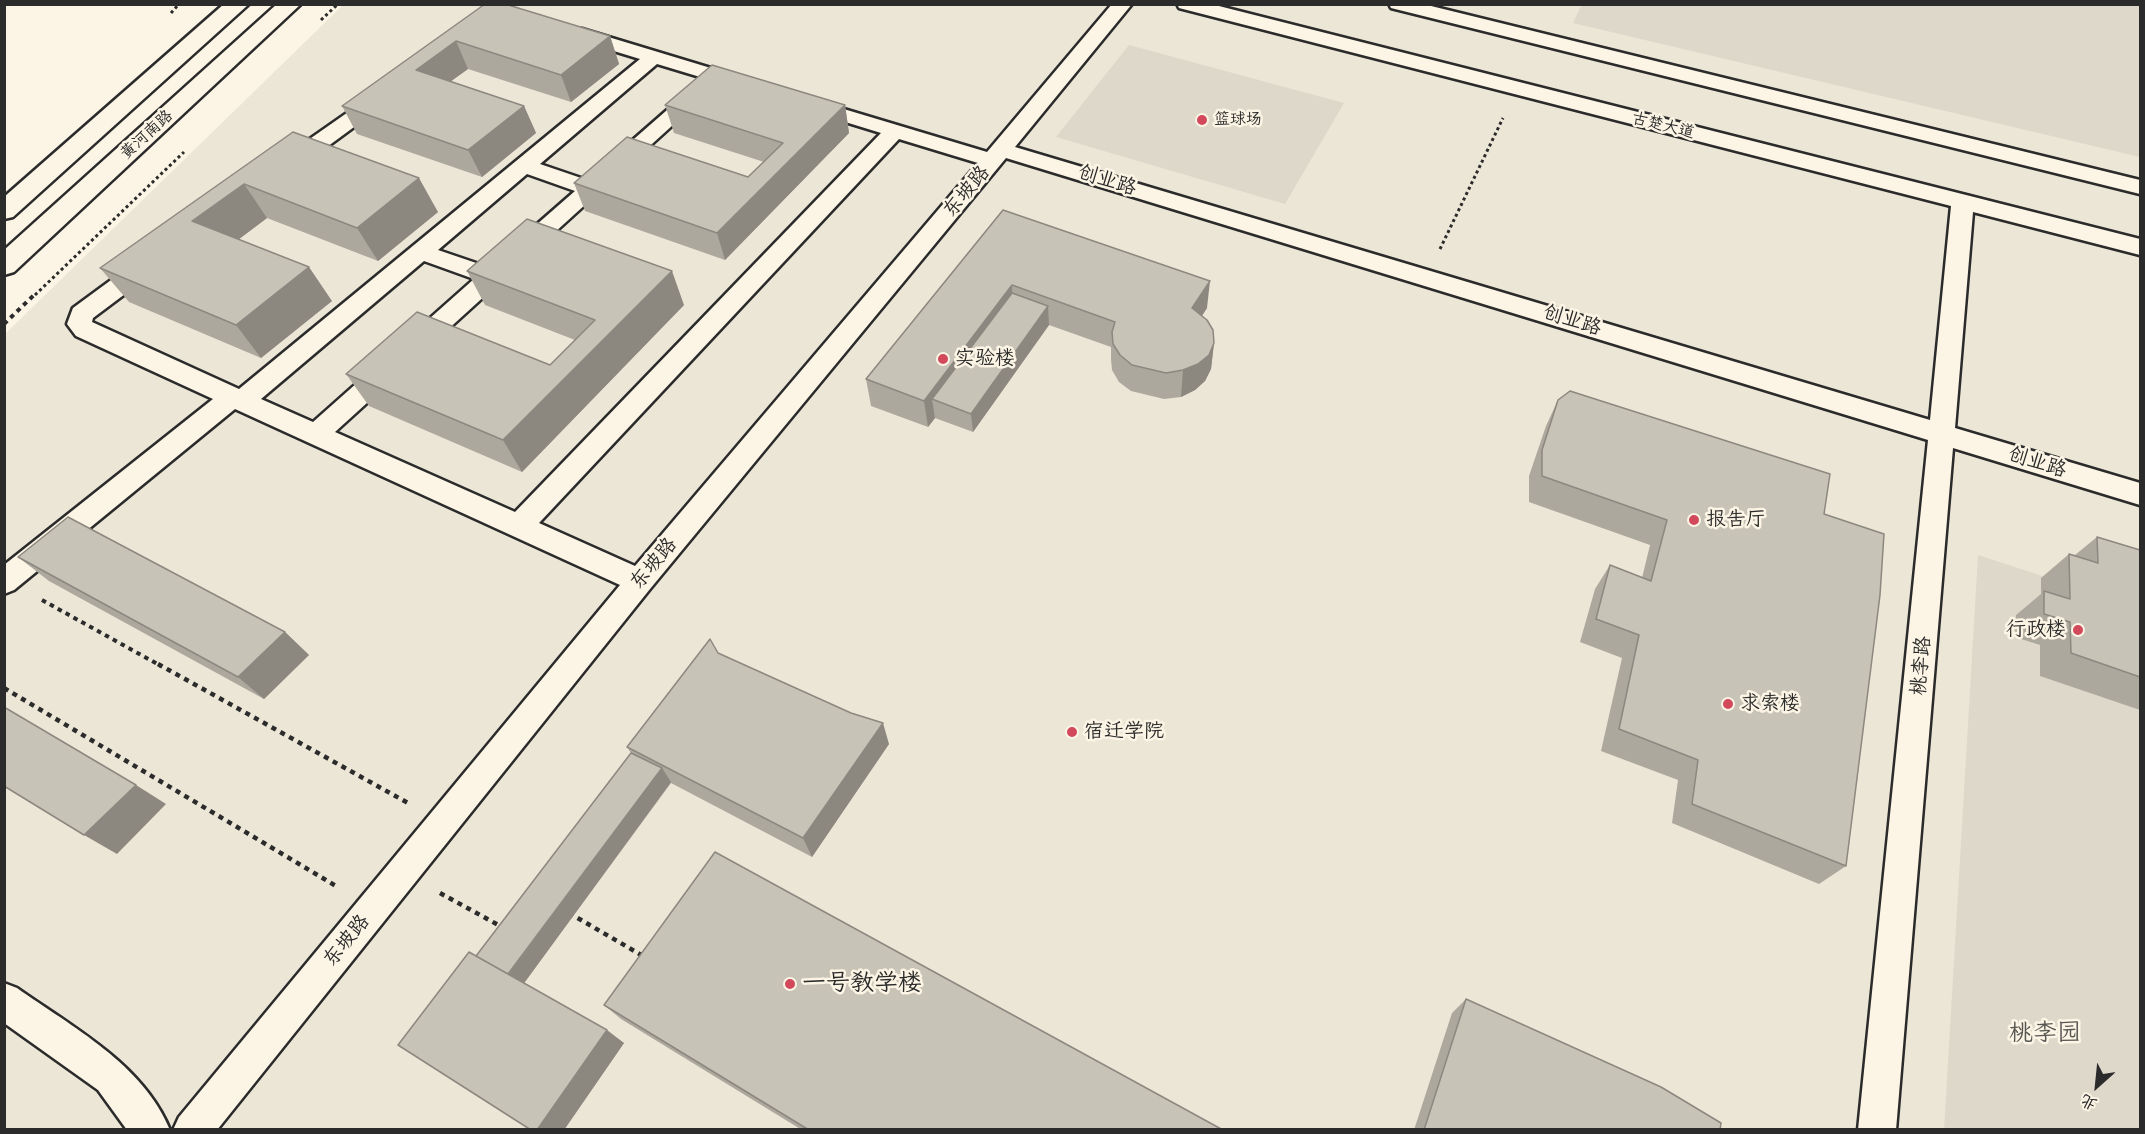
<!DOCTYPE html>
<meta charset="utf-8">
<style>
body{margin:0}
#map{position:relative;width:2145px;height:1134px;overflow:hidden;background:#fcf5e5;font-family:Sriracha,"LXGW WenKai TC",sans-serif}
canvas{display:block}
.frame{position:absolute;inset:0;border:6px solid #2b2b2b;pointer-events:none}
.north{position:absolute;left:2067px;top:1056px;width:60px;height:60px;-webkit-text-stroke:4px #fcf5e5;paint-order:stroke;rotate:207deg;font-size:16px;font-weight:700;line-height:24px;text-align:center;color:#2b2b2b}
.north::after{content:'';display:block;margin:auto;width:21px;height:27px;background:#2b2b2b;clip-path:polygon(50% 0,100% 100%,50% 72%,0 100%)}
</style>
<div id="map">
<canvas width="2145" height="1134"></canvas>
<div class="frame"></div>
<div class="north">北</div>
</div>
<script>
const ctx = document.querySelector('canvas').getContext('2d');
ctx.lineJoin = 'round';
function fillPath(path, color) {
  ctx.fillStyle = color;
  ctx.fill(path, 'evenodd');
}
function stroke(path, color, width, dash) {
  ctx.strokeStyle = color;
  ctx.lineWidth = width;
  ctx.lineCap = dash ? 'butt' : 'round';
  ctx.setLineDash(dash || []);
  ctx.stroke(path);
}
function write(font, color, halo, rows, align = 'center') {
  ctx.font = font + ' Sriracha,"LXGW WenKai TC",sans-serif';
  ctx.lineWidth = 5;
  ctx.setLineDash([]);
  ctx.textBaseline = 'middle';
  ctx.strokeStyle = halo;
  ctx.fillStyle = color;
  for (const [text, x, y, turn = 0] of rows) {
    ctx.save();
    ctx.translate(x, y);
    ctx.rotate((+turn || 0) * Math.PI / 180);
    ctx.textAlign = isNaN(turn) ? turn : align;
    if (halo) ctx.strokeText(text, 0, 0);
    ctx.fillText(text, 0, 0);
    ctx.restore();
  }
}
fillPath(new Path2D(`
 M343 5H2140V1129L5 1130V334Z`), '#ece6d7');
fillPath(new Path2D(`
 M1582 4 2140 5V157L1573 23Z
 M1129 45 1344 103 1285 204 1056 137Z
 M1978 555 2140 608V1129L1944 1130Z`), '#ded8ca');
const lane = new Path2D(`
 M1112 4H1132L1015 147 1930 420 1951 206 1179 8 1177 4H1211L2140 239V255L1973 212 1955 428 2140 483V505L1953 448 1896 1130H1858L1928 440 1006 158 650 589 217 1130H173L179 1117 620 585 235 409 14 590 4 594V565L213 399 76 336 67 324 73 308 141 258 149 256 157 258 161 264 157 270 93 318 92 322 239 389 640 59 568 37 565 33 568 29H582L747 79 750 83 747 87 740 89 657 64 540 164 587 180 690 90H704L707 94 335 432 515 512 881 133 803 109 800 105 803 101H817L987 152ZM899 139 978 163 635 566 539 523ZM527 174 575 191 488 267 438 250ZM424 261 474 279 313 422 261 399Z
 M1389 4H1423L2140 180V194L1391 8Z
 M381 92 388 94 391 98 388 102 297 169H281L278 164 281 159 374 94Z
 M4 983 17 988C72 1027 143 1064 170 1130H127L98 1090 4 1023Z`);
const primary = new Path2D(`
 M224 4H249L13 217 4 219V197Z
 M277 4H301L14 272 4 275V250Z`);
stroke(lane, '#2b2b2b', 5);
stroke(primary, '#2b2b2b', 5);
stroke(new Path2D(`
 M171 13 179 4
 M321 20 338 4
 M1440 249 1503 118
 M35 295 184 152`), '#2b2b2b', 3, [3, 3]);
stroke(new Path2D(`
 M4 324 36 293
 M42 600 161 666`), '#2b2b2b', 4, [4.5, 4.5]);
stroke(new Path2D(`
 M158 664 408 803
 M4 688 336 886
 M440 893 502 927
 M569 913 643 956`), '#2b2b2b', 4.5, [5, 5]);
fillPath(lane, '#fcf5e5');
fillPath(primary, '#fcf5e5');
fillPath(new Path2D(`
 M485 4 610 36 619 64 571 102 468 69 451 81 524 106 536 133 482 177 357 134 342 106Z
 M665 105H845L849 133 725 260 585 211 574 183 748 177 764 162 674 133Z
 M293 132 438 212 378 261 267 218 239 239 332 301 261 358 129 302 100 268Z
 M1003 210 1207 308 1202 316 1214 343 1211 369 1205 381 1195 390 1181 397 1164 399 1131 391 1119 382 1112 370 1111 359V347L1049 325 973 432 935 418 928 427 871 406 866 379Z
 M467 271 684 305 522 472 369 406 346 374 550 365 575 340 485 305Z
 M1558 400 1824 514 1846 866 1819 884 1672 823 1678 780 1601 751 1622 658 1580 642 1595 589 1610 565 1642 578 1650 545 1529 502V476L1546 426Z
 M2097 537 2140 550V710L2040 676V645L2015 637 2016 615 2041 594V578L2069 554 2075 555Z
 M18 557 285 632 309 655 264 699 49 581Z
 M718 653 889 744 812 857 671 783 524 983 624 1043 564 1130H531L476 956 631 753 627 747Z
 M1466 999 1720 1130H1414L1452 1013Z
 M604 1005 1223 1130H802L621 1019Z`), '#aca89d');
fillPath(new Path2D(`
 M610 36 619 64 571 102 561 75Z
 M456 41 468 69 429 97 416 70Z
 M845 105 849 133 725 260 717 233Z
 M524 106 536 133 482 177 468 150Z
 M419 178 438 212 378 261 357 228Z
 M244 184 267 218 218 255 192 221Z
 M309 267 332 301 261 358 236 325Z
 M672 271 684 305 522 472 503 440Z
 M1210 281 1207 308 1189 335 1192 308Z
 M1012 285 1013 312 932 399 935 418 928 427 924 401Z
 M1048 306 1049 325 973 432 971 414Z
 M1214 343 1211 369 1205 381 1195 390 1181 397 1183 370Z
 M285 632 309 655 264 699 238 677Z
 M883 723 889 744 812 857 803 838Z
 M662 768 671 782 522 986 508 975Z
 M136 785 166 804 117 854 84 835Z
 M607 1030 624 1043 564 1130H537Z`), '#8c8880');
const building = new Path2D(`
 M485 4H505L610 36 561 75 456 41 416 70 524 106 468 150 342 106Z
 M712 65 845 105 717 233 574 183 627 137 748 177 783 143 665 105Z
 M293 132 419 178 357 228 244 184 192 221 309 267 236 325 100 268Z
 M1003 210 1210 281 1192 308 1207 320 1213 330 1214 343 1209 355 1198 364 1183 370 1166 373 1132 365 1120 355 1113 344 1112 332 1115 322 1012 285 924 401 866 379Z
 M527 219 672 271 503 440 346 374 417 312 550 365 595 320 467 271Z
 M1012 293 1048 306 971 414 932 399Z
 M1570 391 1830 474 1824 514 1884 534 1880 595 1846 866 1692 804 1698 760 1619 729 1639 635 1596 619 1610 565 1651 581 1667 520 1542 476V450L1558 400Z
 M68 517 285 632 238 677 18 557Z
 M2097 537 2140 550V677L2071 653 2070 622 2044 614V591L2070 599 2069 554 2098 563Z
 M710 639 718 653 851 713 883 723 803 838 627 747Z
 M4 707 136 785 84 835 4 786Z
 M631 753 662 768 508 974 476 956Z
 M715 852 1223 1130H809L604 1005Z
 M469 952 607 1030 537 1130H531L398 1045Z
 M1466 999 1661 1087 1721 1123 1720 1130H1424Z`);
fillPath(building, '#c8c3b7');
stroke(building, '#8c8880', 1.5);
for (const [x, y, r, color] of [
 [1202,120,6,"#d1495b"],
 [943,359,6,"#d1495b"],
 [1694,520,6,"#d1495b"],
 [2078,630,6,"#d1495b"],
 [1728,704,6,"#d1495b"],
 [1072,732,6,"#d1495b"],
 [790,984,6,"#d1495b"]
]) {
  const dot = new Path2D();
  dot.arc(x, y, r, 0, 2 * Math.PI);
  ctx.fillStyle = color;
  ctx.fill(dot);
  stroke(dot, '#fcf5e5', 2);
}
write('16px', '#2b2b2b', '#fcf5e5', [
 ["篮球场",1214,120]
], 'left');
write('16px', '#2b2b2b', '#fcf5e5', [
 ["古楚大道",1663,126,14],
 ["黄河南路",147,135,-42]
]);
write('20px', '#2b2b2b', '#fcf5e5', [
 ["创业路",1107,181,17],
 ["东坡路",967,192,-50],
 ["创业路",1572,321,17],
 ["创业路",2037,463,17],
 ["东坡路",654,564,-50],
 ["桃李路",1922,666,-85],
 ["东坡路",347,941,-51]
]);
write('20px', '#2b2b2b', '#fcf5e5', [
 ["实验楼",955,359],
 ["报告厅",1706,520],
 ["行政楼",2066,630,"right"],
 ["求索楼",1740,704],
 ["宿迁学院",1084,732]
], 'left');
write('24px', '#2b2b2b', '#fcf5e5', [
 ["一号教学楼",802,984]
], 'left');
write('24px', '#585653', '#fcf5e5', [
 ["桃李园",2045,1034]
]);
</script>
